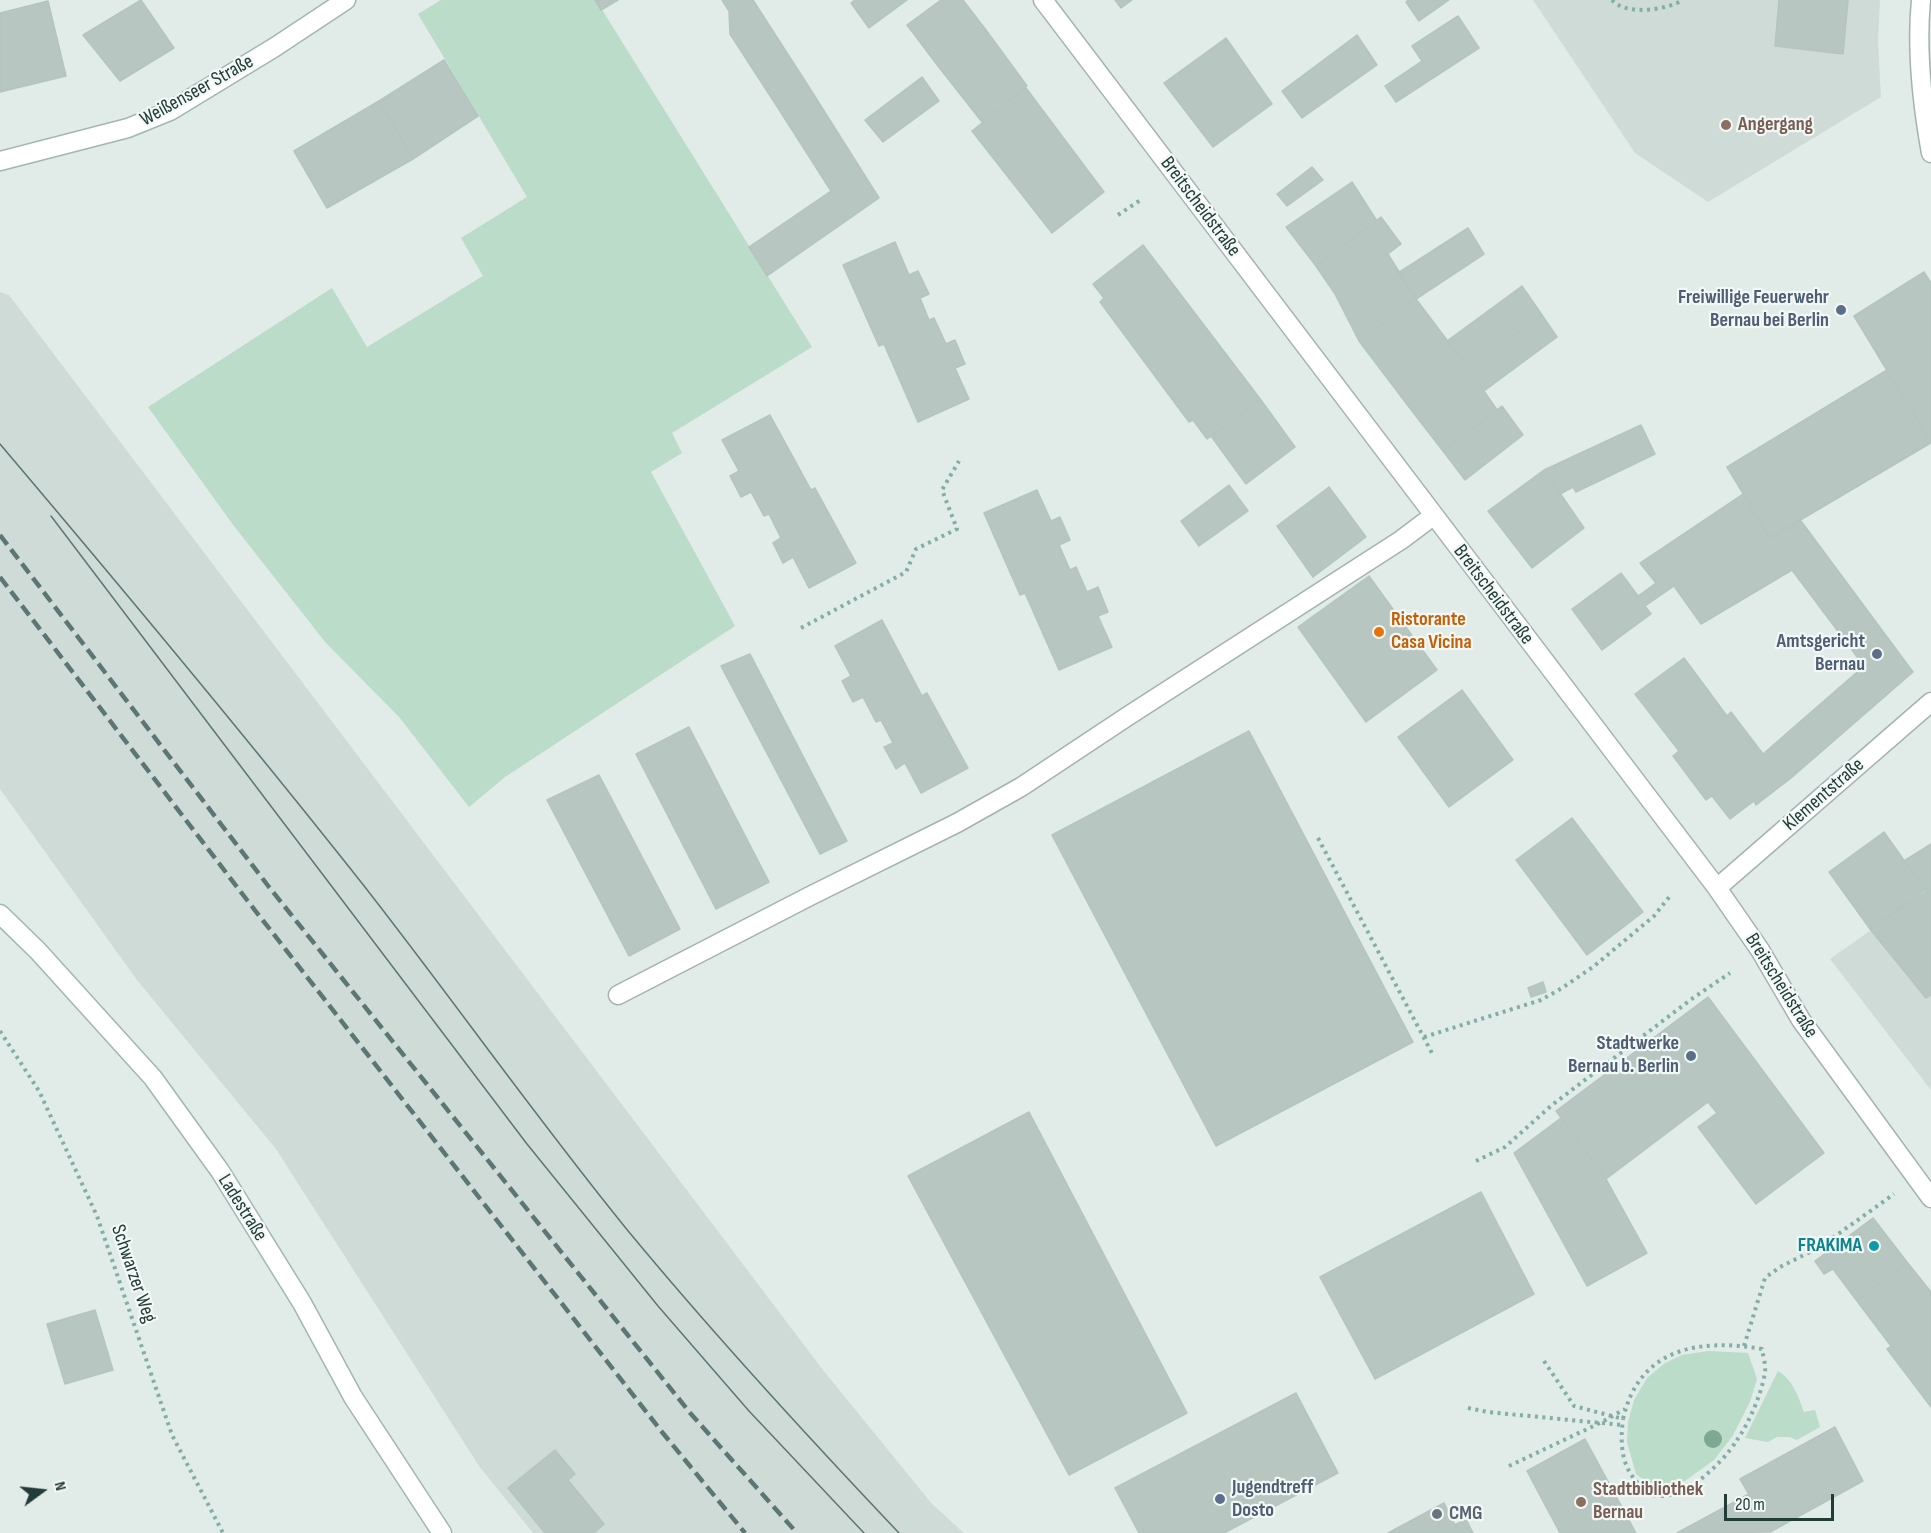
<!DOCTYPE html>
<meta charset="utf-8">
<style>
body{margin:0}
#map{position:relative;width:1931px;height:1533px;overflow:hidden;background:#e1ebe8;font-family:"Sofia Sans Condensed",sans-serif}
canvas{display:block}
.north{position:absolute;left:12px;top:1461px;width:60px;height:60px;-webkit-text-stroke:4px #f2f8f6;paint-order:stroke;rotate:75deg;font-size:16px;font-weight:700;line-height:24px;text-align:center;color:#223c38}
.north::after{content:'';display:block;margin:auto;width:21px;height:27px;background:#223c38;clip-path:polygon(50% 0,100% 100%,50% 72%,0 100%)}
.scale{position:absolute;left:1724px;top:1494px;width:110px;height:27px;box-sizing:border-box;border:3px solid #223c38;border-top:0;padding-left:8px;font-size:18px;line-height:21px;white-space:nowrap;color:#223c38;-webkit-text-stroke:4px #f2f8f6;paint-order:stroke}
</style>
<div id="map">
<canvas width="1931" height="1533"></canvas>
<div class="north">N</div>
<div class="scale">20 m</div>
</div>
<script>
const ctx = document.querySelector('canvas').getContext('2d');
ctx.lineJoin = 'round';
function fillPath(path, color) {
  ctx.fillStyle = color;
  ctx.fill(path, 'evenodd');
}
function stroke(path, color, width, dash) {
  ctx.strokeStyle = color;
  ctx.lineWidth = width;
  ctx.lineCap = dash ? 'butt' : 'round';
  ctx.setLineDash(dash || []);
  ctx.stroke(path);
}
function write(font, color, halo, rows, align = 'center') {
  ctx.font = font + ' "Sofia Sans Condensed",sans-serif';
  ctx.lineWidth = 4.5;
  ctx.setLineDash([]);
  ctx.textBaseline = 'middle';
  ctx.strokeStyle = halo;
  ctx.fillStyle = color;
  for (const [text, x, y, turn = 0] of rows) {
    ctx.save();
    ctx.translate(x, y);
    ctx.rotate((+turn || 0) * Math.PI / 180);
    ctx.textAlign = isNaN(turn) ? turn : align;
    if (halo) ctx.strokeText(text, 0, 0);
    ctx.fillText(text, 0, 0);
    ctx.restore();
  }
}
fillPath(new Path2D(`
 M1533 0H1880L1878 42 1881 97 1708 202 1635 153Z
 M0 292 9 295 823 1370 932 1504 964 1533H533L479 1466 276 1149 137 980 0 789Z
 M1931 888V1090L1830 959Z`), '#cfdbd7');
fillPath(new Path2D(`
 M441 0H596L812 347 672 433 682 453 651 472 735 626 505 777 469 807 400 718 326 643 234 526 148 407 332 288 367 347 483 276 461 238 527 197 418 14Z
 M1708 1351 1748 1353 1757 1379 1750 1402 1732 1437 1714 1460 1685 1481 1665 1487 1648 1483 1636 1474 1627 1442 1628 1422 1634 1400 1647 1378 1665 1363 1682 1355Z
 M1778 1371C1793 1380 1798 1396 1804 1412L1815 1410 1820 1427 1797 1440 1790 1437H1777L1768 1442 1745 1438Z`), '#badcc8');
const building = new Path2D(`
 M141 0 174 48 120 81 83 35Z
 M595 0H618L601 10Z
 M722 0H753L809 87 778 108 730 34 729 11Z
 M855 0H907L869 28 851 3Z
 M941 0H963L986 30 938 66 907 25Z
 M1115 0H1132L1121 8Z
 M1408 0H1449L1419 21 1406 2Z
 M1779 0H1848L1843 54 1775 46Z
 M48 1 66 76 0 92V13Z
 M1458 16 1479 48 1396 102 1385 86 1422 61 1412 46Z
 M986 30 1027 86 982 122 938 66Z
 M1357 35 1377 65 1302 118 1282 91Z
 M1226 38 1272 104 1213 147 1164 83Z
 M444 60 478 116 413 159 379 101Z
 M922 77 939 101 883 142 865 120Z
 M809 87 879 198 767 276 749 247 831 191 778 108Z
 M1026 88 1104 192 1052 233 972 131Z
 M379 101 413 159 327 208 294 151Z
 M1312 167 1323 180 1287 206 1277 194Z
 M1352 182 1377 221 1316 266 1286 227Z
 M1381 217 1401 244 1335 294 1316 266Z
 M1468 228 1484 254 1416 299 1398 273Z
 M895 242 909 275 918 271 929 294 920 298 929 320 934 318 946 344 955 340 965 364 955 368 969 399 918 422 884 344 879 346 843 265Z
 M1143 245 1261 400 1207 439 1193 420 1189 422 1100 302 1104 298 1093 284Z
 M1388 254 1416 299 1359 341 1335 294Z
 M1924 272 1931 283V443L1854 316Z
 M1522 286 1542 315 1468 368 1447 341Z
 M1416 299 1468 368 1412 411 1359 341Z
 M1542 315 1557 337 1484 391 1468 368Z
 M1468 368 1497 410 1443 451 1412 411Z
 M1887 370 1931 443 1770 538 1727 467Z
 M1261 400 1295 447 1246 484 1211 436Z
 M1502 406 1523 435 1465 480 1443 451Z
 M770 415 811 490 815 488 856 563 809 588 793 557 783 563 773 543 781 538 769 514 764 516 751 492 741 497 730 476 739 471 722 440Z
 M1641 425 1655 454 1576 492 1573 487 1560 494 1544 470Z
 M1544 470 1584 528 1532 568 1488 511Z
 M1229 485 1248 511 1199 546 1181 521Z
 M1329 487 1366 537 1313 577 1277 526Z
 M1037 490 1051 521 1060 517 1070 540 1059 545 1070 570 1076 567 1087 592 1098 587 1108 612 1098 616 1112 647 1059 670 1025 593 1020 595 984 513Z
 M1743 494 1770 538 1801 521 1913 672 1791 778 1756 805 1754 801 1730 819 1712 796 1706 800 1673 756 1679 751 1635 694 1684 658 1727 716 1731 712 1763 754 1864 666 1792 570 1701 624 1674 586 1645 606 1651 614 1602 650 1572 609 1621 573 1638 596 1656 583 1640 563Z
 M1369 576 1437 670 1366 722 1298 627Z
 M882 620 922 696 927 693 968 768 921 793 905 763 896 769 884 747 893 743 881 720 876 722 863 697 853 702 842 681 851 676 835 646Z
 M750 654 847 841 820 854 721 666Z
 M1462 690 1513 760 1449 807 1398 737Z
 M689 727 769 882 716 909 636 754Z
 M1249 731 1413 1042 1216 1146 1052 835Z
 M599 775 680 929 629 956 547 800Z
 M1572 818 1643 912 1587 955 1516 860Z
 M1884 832 1925 890 1870 929 1829 872Z
 M1931 844V888L1925 890 1904 861Z
 M1931 888V995L1926 998 1870 929Z
 M1543 982 1546 992 1531 997 1528 988Z
 M1708 997 1824 1153 1756 1204 1698 1127 1717 1113 1708 1102 1606 1179 1556 1111Z
 M1029 1112 1187 1413 1069 1475 908 1176Z
 M1561 1118 1606 1179 1647 1253 1587 1286 1514 1153Z
 M1481 1192 1534 1294 1375 1379 1320 1277Z
 M1873 1218 1907 1262 1857 1301 1833 1269 1824 1274 1815 1261Z
 M1907 1262 1931 1292V1316L1891 1346 1857 1301Z
 M95 1310 113 1370 65 1384 47 1324Z
 M1931 1316V1407L1887 1349Z
 M1296 1393 1338 1473 1224 1533H1139L1115 1488Z
 M1835 1427 1863 1481 1770 1532 1740 1479Z
 M1585 1439 1636 1533H1560L1527 1471Z
 M555 1450 575 1474 568 1480 604 1524 594 1533H545L508 1488Z
 M1749 1494 1770 1532 1677 1533Z
 M1444 1503 1459 1533H1388Z
 M1466 1519 1473 1533H1459L1455 1525Z`);
fillPath(building, '#b7c6c1');
stroke(building, '#b4c5c0', 1.5);
const lane = new Path2D(`
 M618 995 810 896 957 823 1021 787 1128 716 1401 540 1433 516`);
const street = new Path2D(`
 M1043 0 1717 888 1760 950 1801 1020 1931 1198
 M1921 0C1916 51 1922 103 1931 153
 M1717 888 1931 702`);
const secondary = new Path2D(`
 M0 161 128 128 170 111 275 47 346 0
 M0 914 38 951 153 1078 220 1171 302 1303 353 1397 442 1533`);
stroke(lane, '#a4b3b0', 21);
stroke(street, '#a4b3b0', 21);
stroke(secondary, '#a0b7b2', 21);
stroke(new Path2D(`
 M1612 0C1626 16 1666 10 1683 0
 M1118 215 1142 199
 M801 628 906 572 916 549 957 529 942 490 959 461
 M1318 838 1433 1055
 M0 1031 39 1091 97 1216 172 1435 223 1533
 M1424 1037 1541 1000 1562 988 1593 967 1654 916 1670 896
 M1476 1161 1505 1147 1552 1105 1693 998 1730 973
 M1744 1346 1765 1278 1780 1267 1820 1247 1894 1194
 M1544 1361 1574 1406 1623 1419C1639 1348 1699 1338 1762 1349 1763 1356 1766 1365 1765 1372 1762 1393 1749 1423 1737 1440 1723 1463 1678 1508 1648 1493 1645 1491 1641 1486 1638 1483 1621 1466 1620 1443 1623 1419
 M1468 1408 1488 1412 1622 1425
 M1509 1466 1602 1422 1625 1409`), '#82aea6', 4, [3, 4.5]);
stroke(lane, '#fff', 18);
stroke(street, '#fff', 18);
stroke(secondary, '#fff', 18);
stroke(new Path2D(`
 M0 444C122 588 244 734 361 882 452 998 536 1118 629 1232 715 1336 806 1435 899 1533
 M51 516 527 1144 658 1306 749 1411 864 1533`), '#5c7773', 1.5);
stroke(new Path2D(`
 M0 535 269 887 691 1414 797 1533
 M0 577 247 900 662 1432 745 1533`), '#5c7773', 4.5, [12, 6]);
ctx.fillStyle = '#7ea894';
for (const [x, y] of [
 [1713,1439]
]) {
  ctx.beginPath();
  ctx.arc(x, y, 9, 0, 2 * Math.PI);
  ctx.fill();
}
for (const [x, y, r, color] of [
 [1726,125,6,"#8d6e63"],
 [1841,310,6,"#5c6f8a"],
 [1379,632,6,"#e8710a"],
 [1877,654,6,"#5c6f8a"],
 [1691,1056,6,"#5c6f8a"],
 [1874,1246,6,"#0f9aa8"],
 [1220,1499,6,"#5c6f8a"],
 [1581,1502,6,"#8d6e63"],
 [1437,1514,6,"#6b7280"]
]) {
  const dot = new Path2D();
  dot.arc(x, y, r, 0, 2 * Math.PI);
  ctx.fillStyle = color;
  ctx.fill(dot);
  stroke(dot, '#f2f8f6', 2);
}
write('20px', '#223c38', '#f2f8f6', [
 ["Weißenseer Straße",197,91,-29],
 ["Breitscheidstraße",1200,207,53],
 ["Breitscheidstraße",1493,595,53],
 ["Klementstraße",1824,795,-41],
 ["Breitscheidstraße",1781,986,58],
 ["Ladestraße",242,1208,58],
 ["Schwarzer Weg",133,1274,71]
]);
write('bold 20px', '#785e54', '#f2f8f6', [
 ["Angergang",1738,125],
 ["Stadtbibliothek",1593,1490],
 ["Bernau",1593,1513]
], 'left');
write('bold 20px', '#4e5e75', '#f2f8f6', [
 ["Freiwillige Feuerwehr",1829,298],
 ["Bernau bei Berlin",1829,321],
 ["Amtsgericht",1865,642],
 ["Bernau",1865,665],
 ["Stadtwerke",1679,1044],
 ["Bernau b. Berlin",1679,1067],
 ["Jugendtreff",1232,1488,"left"],
 ["Dosto",1232,1511,"left"]
], 'right');
write('bold 20px', '#c56008', '#f2f8f6', [
 ["Ristorante",1391,620],
 ["Casa Vicina",1391,643]
], 'left');
write('bold 20px', '#0d838f', '#f2f8f6', [
 ["FRAKIMA",1862,1246]
], 'right');
write('bold 20px', '#5b616d', '#f2f8f6', [
 ["CMG",1449,1514]
], 'left');
</script>
